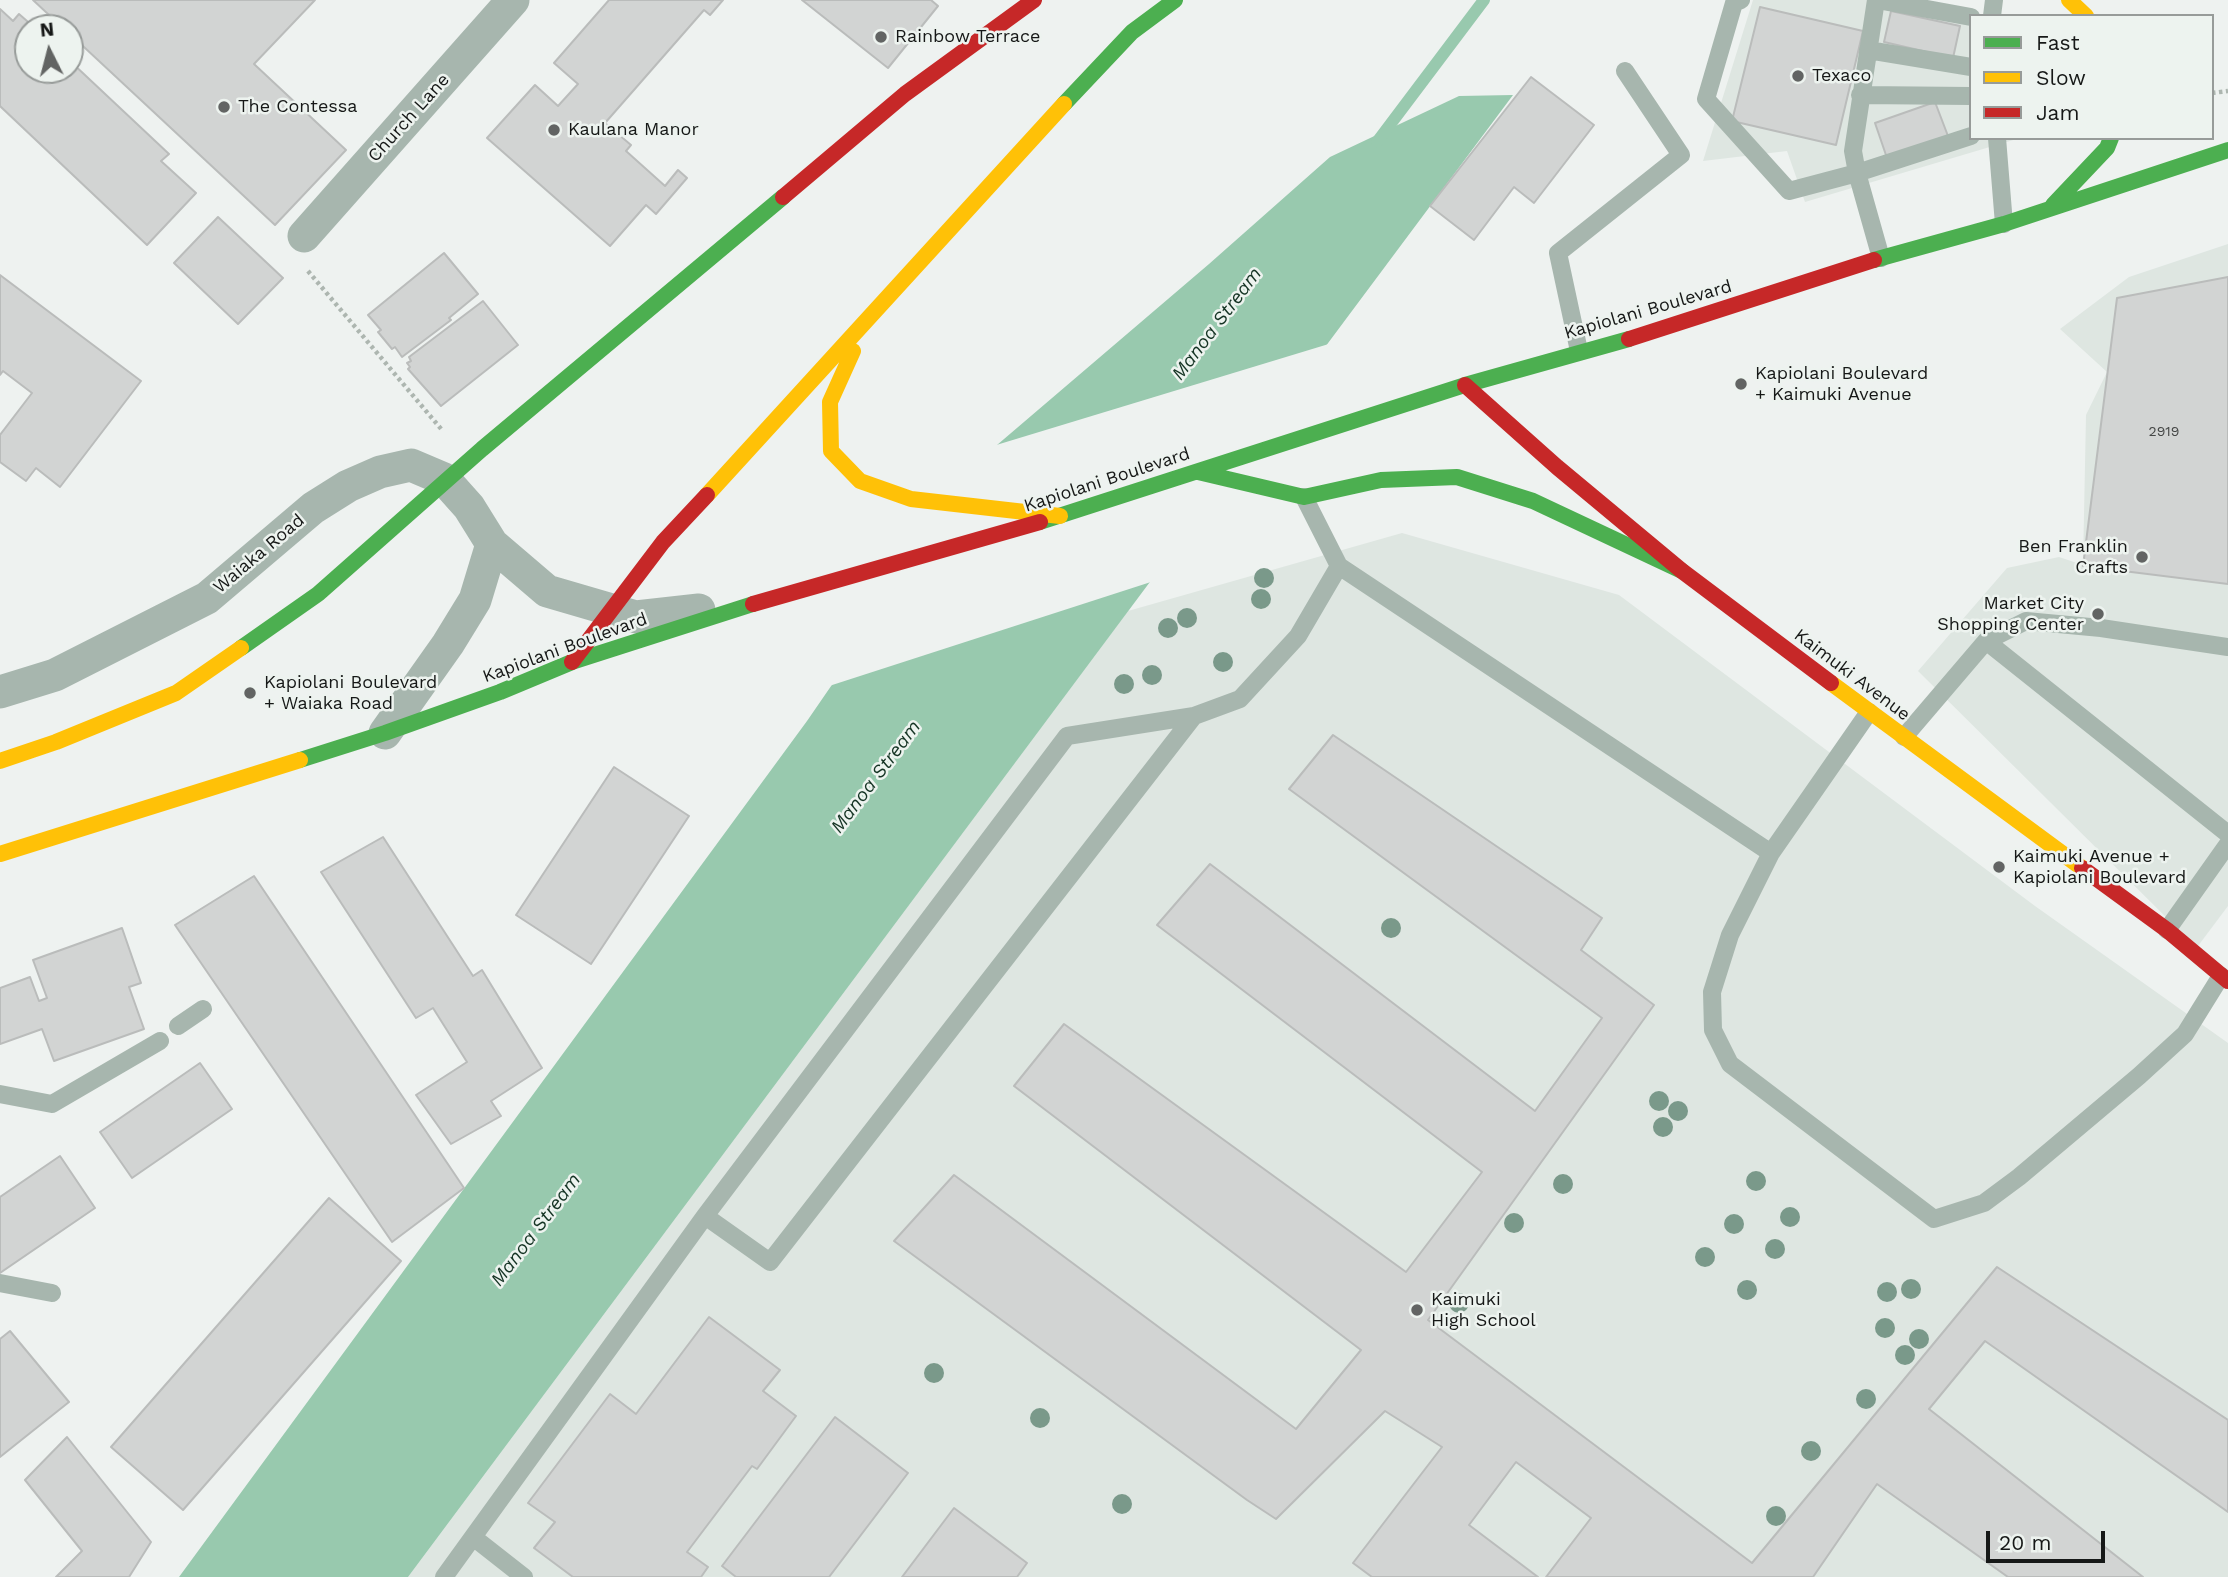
<!DOCTYPE html>
<style>
body{margin:0}
#map{position:relative;width:2228px;height:1577px;overflow:hidden;background:#eef2f0;font-family:"Work Sans",sans-serif}
canvas{display:block}
.legend{position:absolute;left:1969px;top:14px;width:245px;height:126px;box-sizing:border-box;background:#edf3ef;border:2px solid #979b99;margin:0;padding:9px 12px;list-style:none;font-size:21px;color:#161817}
.legend li{display:flex;align-items:center;gap:14px;height:35px}
.legend b{width:35px;border:2px solid #979b99}
.north{position:absolute;left:14px;top:14px;width:70px;height:70px;box-sizing:border-box;background:#edf3ef;border:2px solid #979b99;border-radius:50%;rotate:354deg;font-size:19px;font-weight:700;line-height:28px;text-align:center;color:#161817}
.north::after{content:'';display:block;margin:auto;width:24px;height:32px;background:#626463;clip-path:polygon(50% 0,100% 100%,50% 72%,0 100%)}
.scale{position:absolute;left:1986px;top:1531px;width:119px;height:32px;box-sizing:border-box;border:4px solid #161817;border-top:0;padding-left:9px;font-size:21px;line-height:24px;white-space:nowrap;color:#161817;-webkit-text-stroke:5px #edf3ef;paint-order:stroke}
</style>
<div id="map">
<canvas width="2228" height="1577"></canvas>
<ul class="legend">
<li><b style="height:9px;background:#4caf50"></b>Fast</li>
<li><b style="height:9px;background:#ffc107"></b>Slow</li>
<li><b style="height:9px;background:#c62828"></b>Jam</li>
</ul>
<div class="north">N</div>
<div class="scale">20 m</div>
</div>
<script>
const ctx = document.querySelector('canvas').getContext('2d');
ctx.lineJoin = 'round';
function fillPath(path, color) {
  ctx.fillStyle = color;
  ctx.fill(path, 'evenodd');
}
function stroke(path, color, width, dash) {
  ctx.strokeStyle = color;
  ctx.lineWidth = width;
  ctx.lineCap = dash ? 'butt' : 'round';
  ctx.setLineDash(dash || []);
  ctx.stroke(path);
}
function write(font, color, halo, rows, align = 'center') {
  ctx.font = font + ' "Work Sans",sans-serif';
  ctx.lineWidth = 5;
  ctx.setLineDash([]);
  ctx.textBaseline = 'middle';
  ctx.strokeStyle = halo;
  ctx.fillStyle = color;
  for (const [text, x, y, turn = 0] of rows) {
    ctx.save();
    ctx.translate(x, y);
    ctx.rotate((+turn || 0) * Math.PI / 180);
    ctx.textAlign = isNaN(turn) ? turn : align;
    if (halo) ctx.strokeText(text, 0, 0);
    ctx.fillText(text, 0, 0);
    ctx.restore();
  }
}
fillPath(new Path2D(`
 M1753 0H1914L1981 16H1971V138H2020L1805 202 1787 151 1703 161Z
 M2228 244V906L2198 946 2183 934 1918 671 2007 568 2059 557 2083 565 2086 415 2107 372 2060 329 2129 277Z
 M1402 533 1619 595 2035 906 2228 1043V1577H408L1128 611Z`), '#dee6e1');
fillPath(new Path2D(`
 M1513 95 408 1577H179L807 721 997 445 1209 264 1330 157 1459 96Z`), '#98c9ae');
fillPath(new Path2D(`
 M1332 343 1154 581 826 687 993 446Z`), '#eef2f0');
stroke(new Path2D(`
 M1377 142 1484 0`), '#98c9ae', 12);
const building = new Path2D(`
 M33 0H315L254 64 346 150 275 225 70 34V28H63Z
 M609 0H723L710 15 704 10 605 123 631 145 626 151 665 186 678 170 687 178 656 214 646 205 610 246 487 138 535 85 558 106 578 84 554 63Z
 M802 0H931L938 6 888 68Z
 M1760 7 1863 31 1836 145 1732 121Z
 M0 9 13 21 19 14 35 28H28V70H70V61L169 154 161 161 196 193 147 245 0 106Z
 M1891 11 1960 26 1953 58 1884 42Z
 M1531 77 1594 125 1534 203 1514 187 1474 240 1430 206Z
 M1935 102 1948 136 1887 158 1875 123Z
 M218 217 283 278 238 324 174 263Z
 M444 253 478 294 449 318 451 320 402 357 395 347 392 349 378 332 381 330 368 315Z
 M0 275 141 381 60 487 36 468 26 481 0 462V435L32 393 3 371 0 375Z
 M2228 277V584L2083 566 2117 298Z
 M483 301 518 345 441 406 408 369 410 367 407 363 411 361 409 357Z
 M1333 735 1602 918 1581 950 1654 1005 1428 1320 1752 1563 1997 1267 2228 1420V1512L1985 1341 1929 1409 2143 1577H2008L1877 1484 1813 1577H1546L1591 1518 1516 1462 1469 1525 1538 1577H1372L1353 1563 1442 1447 1385 1411 1276 1519 1247 1500 894 1241 954 1175 1296 1429 1361 1350 1014 1086 1064 1024 1406 1272 1482 1172 1157 925 1210 864 1535 1111 1602 1018 1289 789Z
 M614 767 689 816 591 964 516 915Z
 M383 837 473 976 482 970 542 1068 491 1101 501 1116 451 1144 416 1095 467 1062 433 1008 416 1018 321 872Z
 M254 876 464 1188 392 1242 175 925Z
 M122 928 141 983 129 987 144 1029 54 1061 42 1029 0 1044V988L30 977 39 1001 47 998 33 960Z
 M200 1063 232 1109 132 1178 100 1132Z
 M60 1156 95 1208 0 1273V1197Z
 M329 1198 401 1261 183 1510 111 1447Z
 M709 1317 780 1370 763 1391 796 1416 757 1469 752 1466 687 1552 708 1567 701 1577H573L534 1548 555 1522 528 1503 610 1394 636 1414Z
 M10 1331 69 1402 0 1457V1339Z
 M835 1417 908 1473 829 1577H736L722 1566Z
 M67 1437 151 1542 129 1577H56L82 1551 25 1480Z
 M954 1508 1027 1563 1017 1577H902Z`);
fillPath(building, '#d2d4d3');
stroke(building, '#babcbb', 2);
stroke(new Path2D(`
 M2212 93 2228 91
 M308 271 442 430`), '#adb6b0', 4.5, [3.5, 3.5]);
stroke(new Path2D(`
 M1741 0 1734 3 1706 99 1789 191 1857 173 1971 136
 M1876 0 1853 151 1857 173 1881 258
 M1877 0 1971 17
 M1992 16 1994 0
 M1868 50 1971 67
 M1860 95 1971 96
 M1997 138 2004 224
 M1579 351 1558 253 1681 155 1625 71
 M1304 497 1339 566 1771 853
 M1986 641 2228 834
 M1869 712 1771 853 1730 935 1712 992 1713 1030 1730 1064 1934 1219 1984 1203 2019 1177 2139 1076 2185 1034 2221 976
 M1904 737 1986 641 2026 621 2101 628 2228 647
 M2167 930 2228 844
 M178 1026 203 1009
 M0 1094 52 1104 160 1041
 M705 1216 770 1262 1194 716
 M0 1283 52 1293
 M473 1537 524 1577
 M444 1577 705 1216 1067 736 1194 716 1240 699 1298 636 1339 566`), '#a7b6ae', 18);
stroke(new Path2D(`
 M304 236 513 0
 M0 692 55 675 207 598 313 508 348 486 380 472 411 465 444 479 469 507 492 544 547 591 636 617 699 610
 M385 733 448 644 475 600 492 544`), '#a7b6ae', 33);
stroke(new Path2D(`
 M1064 104 1132 32 1175 0
 M2053 205 2107 148 2111 138
 M1874 260 2004 224 2228 150
 M1198 472 1304 497 1381 480 1457 477 1533 501 1682 571
 M1040 522 1465 385 1629 339
 M241 648 318 594 482 449 783 197
 M300 760 385 733 500 692 572 662 753 604`), '#4caf50', 16);
stroke(new Path2D(`
 M2069 0 2086 16
 M853 351 830 402 831 451 860 481 911 499 1060 516
 M707 495 1064 104
 M1831 683 2082 868
 M0 761 56 742 176 693 241 648
 M0 854 300 760`), '#ffc107', 16);
stroke(new Path2D(`
 M783 197 905 94 1034 0
 M1629 339 1874 260
 M1465 385 1557 467 1682 571 1831 683
 M753 604 1040 522
 M572 662 663 542 707 495
 M2082 868 2167 930 2228 981`), '#c62828', 16);
ctx.fillStyle = '#7a998a';
for (const [x, y] of [
 [1264,578],
 [1261,599],
 [1187,618],
 [1168,628],
 [1223,662],
 [1152,675],
 [1124,684],
 [1391,928],
 [1659,1101],
 [1678,1111],
 [1663,1127],
 [1756,1181],
 [1563,1184],
 [1790,1217],
 [1514,1223],
 [1734,1224],
 [1775,1249],
 [1705,1257],
 [1911,1289],
 [1747,1290],
 [1887,1292],
 [1459,1303],
 [1885,1328],
 [1919,1339],
 [1905,1355],
 [934,1373],
 [1866,1399],
 [1040,1418],
 [1811,1451],
 [1122,1504],
 [1776,1516]
]) {
  ctx.beginPath();
  ctx.arc(x, y, 10, 0, 2 * Math.PI);
  ctx.fill();
}
for (const [x, y, r, color] of [
 [881,37,7,"#626463"],
 [1798,76,7,"#626463"],
 [224,107,7,"#626463"],
 [554,130,7,"#626463"],
 [1741,384,7,"#626463"],
 [2142,557,7,"#626463"],
 [2098,614,7,"#626463"],
 [250,693,7,"#626463"],
 [1999,867,7,"#626463"],
 [1417,1310,7,"#626463"]
]) {
  const dot = new Path2D();
  dot.arc(x, y, r, 0, 2 * Math.PI);
  ctx.fillStyle = color;
  ctx.fill(dot);
  stroke(dot, '#edf3ef', 2.5);
}
write('14px', '#454746', null, [
 ["2919",2164,432]
]);
write('18px', '#161817', '#edf3ef', [
 ["Rainbow Terrace",895,37],
 ["Texaco",1812,76],
 ["The Contessa",238,107],
 ["Kaulana Manor",568,130],
 ["Kapiolani Boulevard",1755,374],
 ["+ Kaimuki Avenue",1755,395],
 ["Ben Franklin",2128,547,"right"],
 ["Crafts",2128,568,"right"],
 ["Market City",2084,604,"right"],
 ["Shopping Center",2084,625,"right"],
 ["Kapiolani Boulevard",264,683],
 ["+ Waiaka Road",264,704],
 ["Kaimuki Avenue +",2013,857],
 ["Kapiolani Boulevard",2013,878],
 ["Kaimuki",1431,1300],
 ["High School",1431,1321]
], 'left');
write('18px', '#161817', '#edf3ef', [
 ["Church Lane",409,118,-48],
 ["Kapiolani Boulevard",1648,310,-16],
 ["Kapiolani Boulevard",1107,480,-18],
 ["Waiaka Road",259,554,-40],
 ["Kapiolani Boulevard",565,648,-20],
 ["Kaimuki Avenue",1852,675,37]
]);
write('italic 19px', '#153424', '#edf3ef', [
 ["Manoa Stream",1217,324,-53],
 ["Manoa Stream",876,777,-53],
 ["Manoa Stream",536,1230,-53]
]);
</script>
